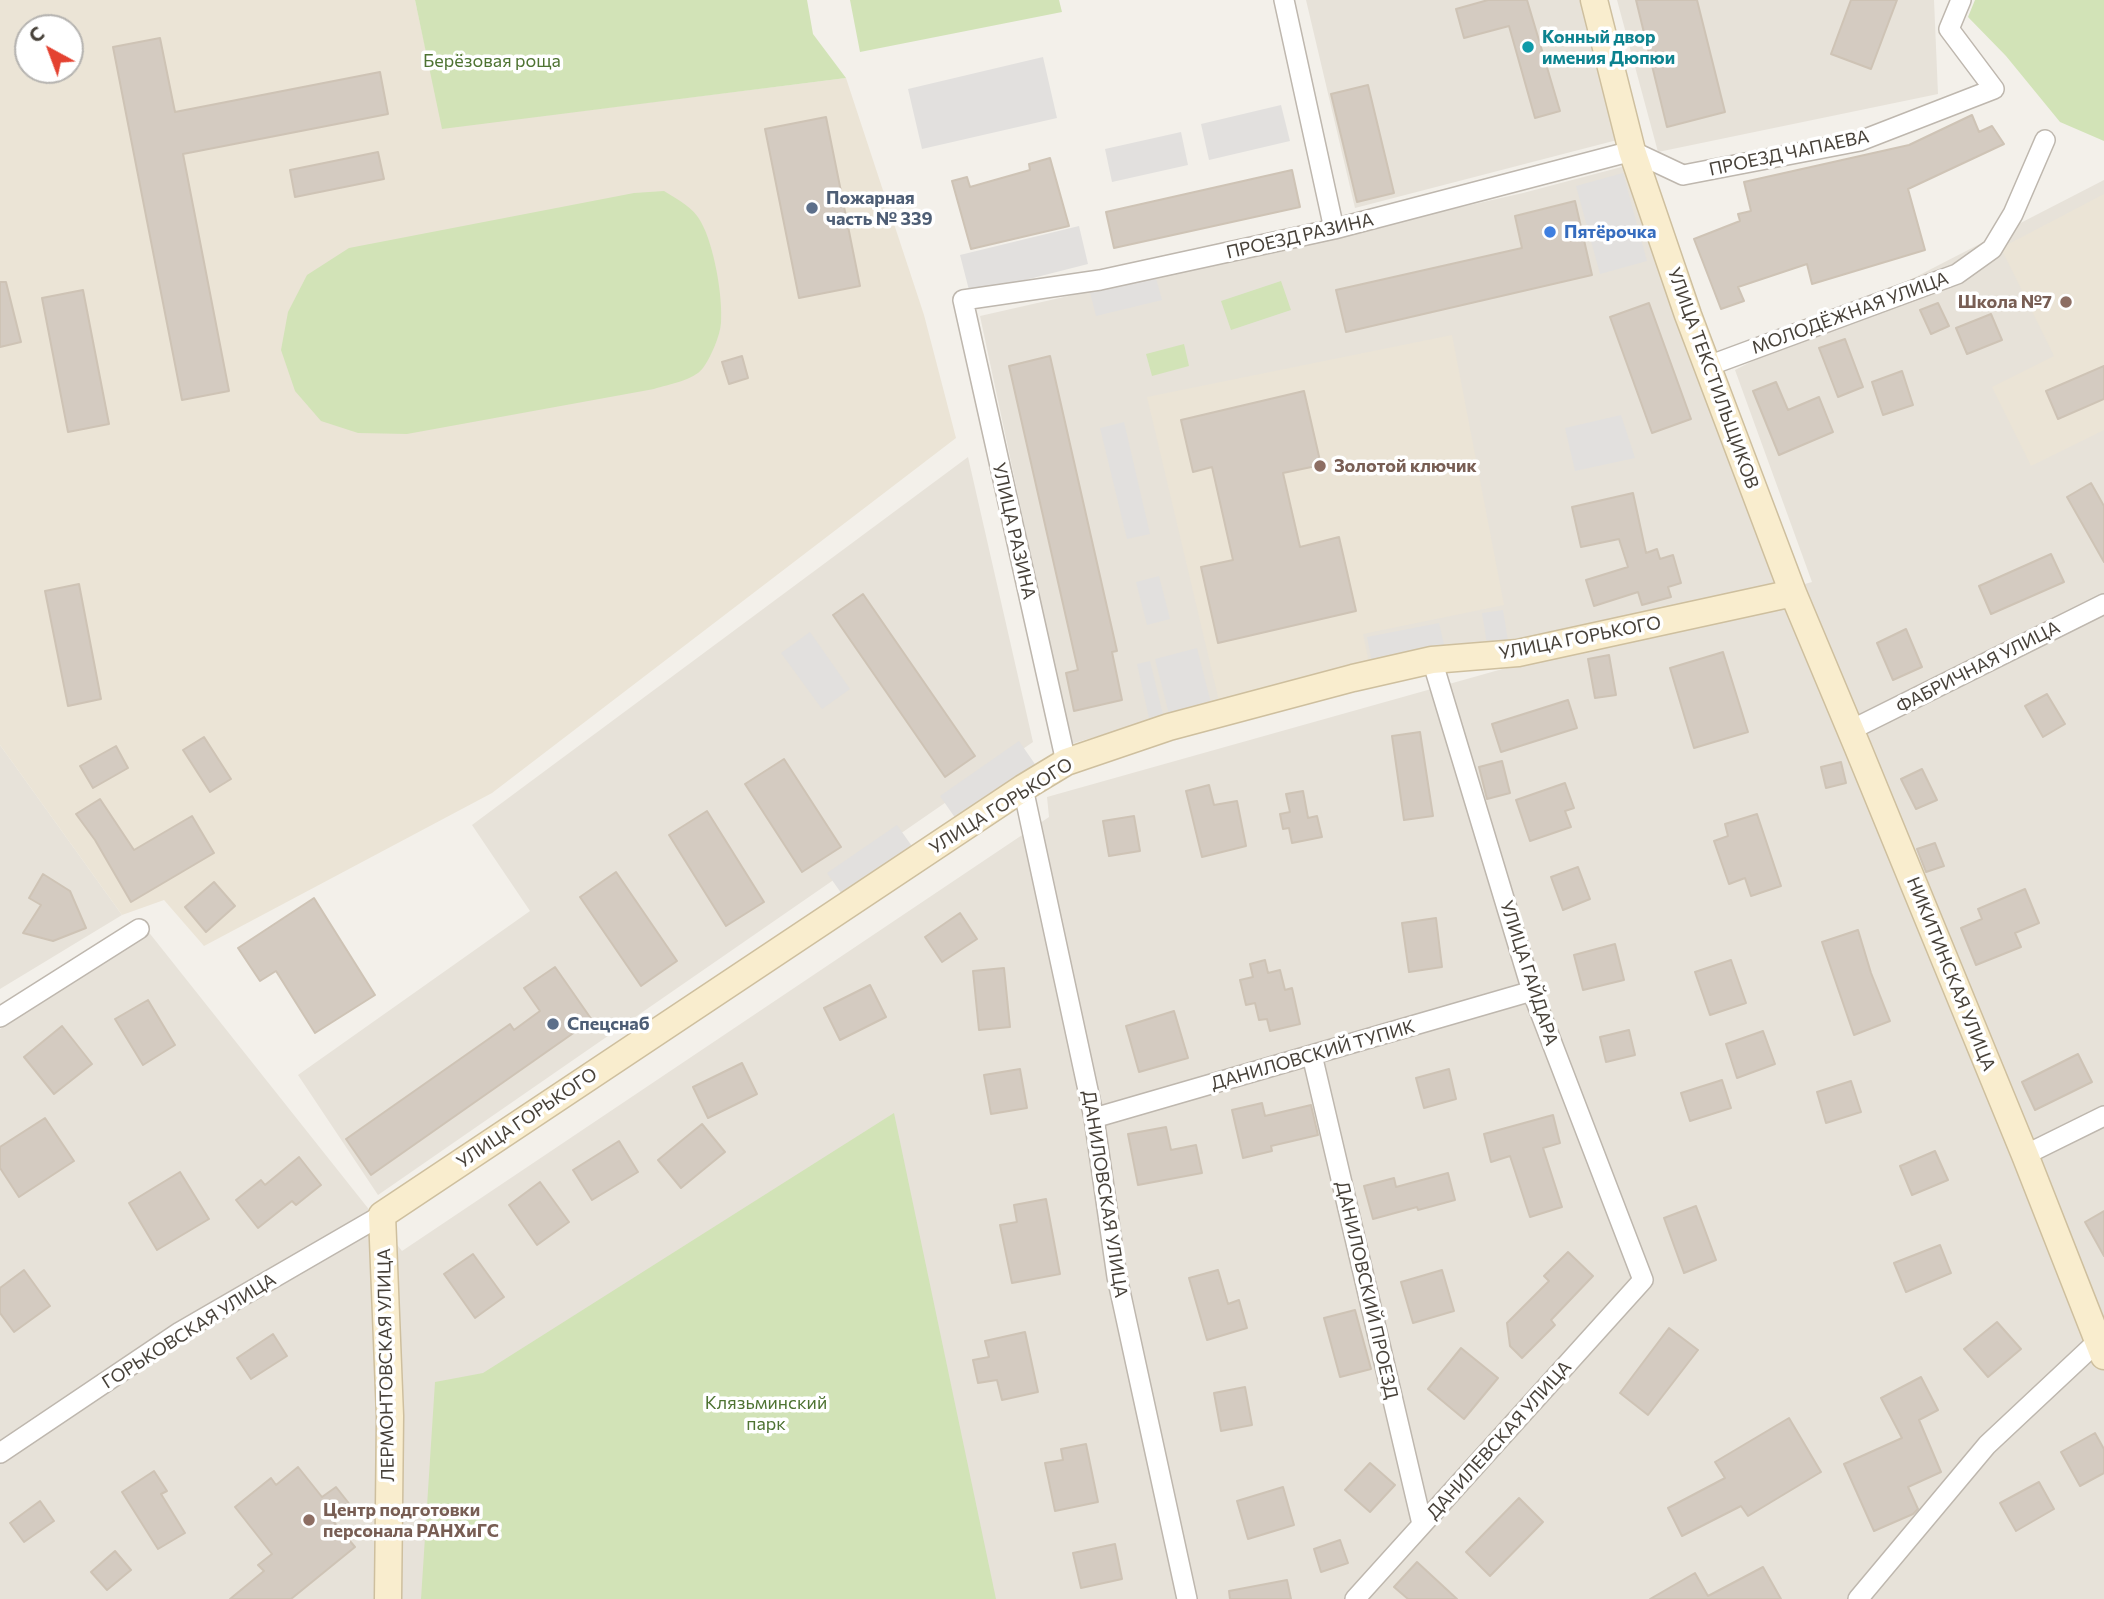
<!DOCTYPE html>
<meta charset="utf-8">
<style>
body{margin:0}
#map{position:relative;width:2104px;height:1599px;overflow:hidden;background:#f3f0ea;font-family:Commissioner,sans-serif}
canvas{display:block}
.north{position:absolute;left:14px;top:14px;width:70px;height:70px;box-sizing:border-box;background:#fff;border:2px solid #b5b3b0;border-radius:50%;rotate:319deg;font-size:19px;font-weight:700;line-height:28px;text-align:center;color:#474139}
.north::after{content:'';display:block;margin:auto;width:24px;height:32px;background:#e44231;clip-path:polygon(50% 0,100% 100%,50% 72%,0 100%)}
</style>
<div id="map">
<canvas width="2104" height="1599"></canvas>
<div class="north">С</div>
</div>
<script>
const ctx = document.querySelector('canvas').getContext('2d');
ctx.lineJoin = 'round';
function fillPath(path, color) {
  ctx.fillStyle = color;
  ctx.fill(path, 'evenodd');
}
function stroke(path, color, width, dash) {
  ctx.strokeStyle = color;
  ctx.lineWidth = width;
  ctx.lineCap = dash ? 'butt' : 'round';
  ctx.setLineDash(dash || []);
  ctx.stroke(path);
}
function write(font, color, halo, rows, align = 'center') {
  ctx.font = font + ' Commissioner,sans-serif';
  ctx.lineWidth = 7;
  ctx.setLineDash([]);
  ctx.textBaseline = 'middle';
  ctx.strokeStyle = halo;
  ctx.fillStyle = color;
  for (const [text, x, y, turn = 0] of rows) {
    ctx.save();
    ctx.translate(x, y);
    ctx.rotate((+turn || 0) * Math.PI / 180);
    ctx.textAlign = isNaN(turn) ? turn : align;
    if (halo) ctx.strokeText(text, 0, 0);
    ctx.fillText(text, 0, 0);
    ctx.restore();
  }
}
fillPath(new Path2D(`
 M1306 0H1584L1621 139 1355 208Z
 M1617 0H1934L1938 94 1658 152Z
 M1629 165 1776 583 1517 647 1219 701 1071 744 980 316 1523 193Z
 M2104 180V1599H0V1029L147 930 402 1251 1049 817 1047 797 1812 582 1735 370Z
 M968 457 1033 742 378 1195 298 1075 530 911 472 825Z
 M0 745 122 915 0 989Z`), '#e7e2d9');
fillPath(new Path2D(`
 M0 0H415L443 128 846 78 924 315 956 438 492 793 204 946 164 900 122 915 0 745ZM28 28H70V70H28Z
 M2104 194V430L2031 466 1992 387 2054 356 2001 248Z
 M1452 335 1504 605 1363 634 1369 663 1219 701 1147 397Z`), '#ebe4d6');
fillPath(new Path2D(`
 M415 0H807L813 34 846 78 442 129Z
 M850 0H1059L1062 12 860 52Z
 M1975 0H2104V141L2060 122 2006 56 1968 17Z
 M664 191C678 200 693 207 701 222 714 245 723 296 721 323 720 336 711 357 703 368 693 381 669 384 654 389L407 434 358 433 321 421 295 391 281 350 288 312 307 275 349 248 634 193Z
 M1281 281 1291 310 1231 330 1221 301Z
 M1184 344 1189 366 1152 376 1146 354Z
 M894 1113 996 1599H421L435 1382 483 1373Z`), '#d2e3b7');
fillPath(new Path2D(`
 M1043 57 1057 118 922 149 908 89Z
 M1281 105 1290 141 1209 160 1201 124Z
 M1181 132 1188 165 1112 182 1105 149Z
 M1623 173 1647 261 1600 274 1576 186Z
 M1079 226 1088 264 970 294 960 255Z
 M1156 278 1162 300 1096 316 1090 292Z
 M1621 415 1635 458 1575 471 1565 428Z
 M1124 422 1150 534 1127 539 1100 428Z
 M1159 576 1170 619 1147 625 1136 582Z
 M1503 610 1509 647 1488 650 1482 613Z
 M1439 623 1446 653 1373 668 1367 637Z
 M810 632 850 689 822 709 781 653Z
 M1197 648 1213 711 1171 722 1155 659Z
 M1150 661 1165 723 1151 727 1137 664Z
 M1019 741 1037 767 958 822 940 796Z
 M897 825 914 849 844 897 827 873Z`), '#e2e0de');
const building = new Path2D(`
 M1488 0H1527L1560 111 1535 118 1509 26 1464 38 1456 9Z
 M1636 0H1697L1725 112 1667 127Z
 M1851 0H1897L1871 69 1831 54Z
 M160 38 175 112 380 72 388 114 183 154 229 391 182 400 113 47Z
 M1368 85 1394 193 1357 202 1331 94Z
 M1972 115 1979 132 1992 126 2004 144 1908 189 1925 250 1812 284 1807 264 1738 287 1744 301 1721 309 1694 239 1740 221 1738 214 1751 211 1744 182 1909 145Z
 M826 117 860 286 799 298 765 129Z
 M378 152 384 179 295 197 290 170Z
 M1050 158 1069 226 971 249 952 181 967 177 970 187 1030 170 1029 164Z
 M1292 170 1300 207 1114 248 1106 212Z
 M1575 201 1592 275 1346 332 1336 290 1522 248 1515 216Z
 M0 282H6L21 342 0 347Z
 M83 290 109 424 68 432 42 298Z
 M1649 303 1691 419 1652 433 1610 317Z
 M1938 303 1949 326 1931 334 1920 310Z
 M1991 314 2002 340 1967 354 1956 328Z
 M1845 339 1863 387 1838 397 1819 348Z
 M742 356 748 378 729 384 722 362Z
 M1050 356 1117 651 1112 652 1122 700 1074 711 1066 673 1078 670 1009 366Z
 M2104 366V399L2058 419 2046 391Z
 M1902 371 1913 405 1883 415 1872 382Z
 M1776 382 1788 410 1819 397 1833 432 1779 455 1753 391Z
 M1304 391 1321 465 1283 473 1300 547 1339 537 1356 611 1218 643 1201 567 1233 560 1212 467 1193 472 1181 420Z
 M2091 483 2104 506V562L2067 497Z
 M1633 493 1646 553 1657 549 1660 559 1673 555 1681 583 1668 587 1671 597 1642 605 1638 592 1594 606 1586 580 1628 567 1619 539 1581 547 1572 507Z
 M2051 554 2064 582 1991 614 1979 586Z
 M79 584 101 699 68 706 45 591Z
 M863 594 975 756 945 777 833 615Z
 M1906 629 1922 667 1893 680 1877 643Z
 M1723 652 1748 732 1694 748 1670 668Z
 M1609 655 1616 695 1595 698 1588 659Z
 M2047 694 2065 724 2043 737 2025 706Z
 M1568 700 1577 728 1501 752 1492 724Z
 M1420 732 1433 816 1404 820 1392 736Z
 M204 737 231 779 210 792 183 750Z
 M116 746 128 768 93 788 80 766Z
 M784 759 841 847 802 872 745 784Z
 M1502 761 1510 793 1487 799 1479 767Z
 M1841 762 1846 783 1826 788 1821 767Z
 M1922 769 1937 800 1916 809 1901 779Z
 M1565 783 1574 808 1565 811 1571 827 1530 841 1516 800Z
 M1209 785 1214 805 1237 801 1246 846 1202 857 1186 791Z
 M1303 791 1308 818 1317 816 1322 837 1292 843 1289 828 1283 829 1280 814 1290 812 1286 794Z
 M100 799 134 850 192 816 214 853 131 902 95 840 76 814Z
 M707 811 764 902 726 926 669 835Z
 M1757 814 1781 886 1751 896 1745 878 1729 884 1714 841 1728 836 1725 824Z
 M1134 816 1140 851 1109 856 1103 821Z
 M1935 843 1944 866 1926 872 1917 849Z
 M1578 867 1590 899 1563 910 1551 877Z
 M616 872 677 961 641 986 580 897Z
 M43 874 70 891 86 928 53 941 23 933 41 905 29 898Z
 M214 882 235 906 206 932 185 907Z
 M2025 889 2039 923 2015 933 2021 947 1976 965 1961 928 1982 919 1978 909Z
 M314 898 375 995 315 1033 276 971 260 981 238 948Z
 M960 913 977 939 942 962 925 937Z
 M1436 918 1442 967 1409 972 1402 923Z
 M1858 930 1871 973 1890 1021 1854 1035 1822 942Z
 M1615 944 1624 980 1583 990 1574 955Z
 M1265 960 1268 973 1280 970 1285 990 1292 988 1300 1024 1270 1031 1267 1019 1259 1020 1255 1003 1246 1005 1240 980 1253 977 1250 964Z
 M1731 960 1746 1003 1710 1015 1695 972Z
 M555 967 592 1020 371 1175 346 1139 510 1024 514 1030 540 1011 524 988Z
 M1004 968 1010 1027 979 1030 973 971Z
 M870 985 886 1017 840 1040 824 1008Z
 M148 1000 175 1045 143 1065 115 1019Z
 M1174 1011 1188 1058 1139 1072 1126 1026Z
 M62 1026 92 1064 54 1094 24 1057Z
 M1629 1030 1635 1055 1606 1062 1600 1037Z
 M1763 1031 1775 1064 1737 1078 1726 1044Z
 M2078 1054 2092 1082 2035 1110 2022 1082Z
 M742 1063 757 1094 708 1118 693 1087Z
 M1020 1069 1027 1108 991 1114 984 1075Z
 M1449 1069 1456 1099 1424 1108 1416 1078Z
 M1722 1080 1731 1108 1690 1121 1681 1093Z
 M1851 1081 1861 1112 1826 1123 1817 1092Z
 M1262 1103 1265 1116 1311 1105 1318 1135 1271 1146 1272 1151 1243 1158 1232 1110Z
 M1553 1115 1560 1143 1543 1148 1562 1207 1530 1217 1510 1156 1491 1162 1484 1134Z
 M45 1118 74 1161 19 1197 0 1168V1147Z
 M702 1124 725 1152 681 1188 658 1160Z
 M1166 1127 1171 1150 1196 1145 1202 1173 1138 1185 1128 1134Z
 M619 1141 638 1172 592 1200 573 1170Z
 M1935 1151 1948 1180 1912 1195 1900 1166Z
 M299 1157 321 1185 296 1205 292 1201 258 1228 236 1200 261 1180 265 1185Z
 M180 1172 209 1219 157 1250 129 1203Z
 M1448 1173 1455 1200 1418 1210 1417 1207 1373 1219 1364 1186 1394 1178 1396 1187Z
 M540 1182 569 1222 537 1245 509 1205Z
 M1046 1199 1060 1274 1012 1283 1000 1225 1017 1222 1014 1205Z
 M1696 1206 1716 1260 1684 1273 1664 1218Z
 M2104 1211V1256L2085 1222Z
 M1940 1245 1951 1273 1906 1292 1894 1263Z
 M1568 1252 1593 1276 1551 1320 1555 1325 1522 1358 1510 1346 1507 1323 1549 1281 1544 1276Z
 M473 1254 504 1297 475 1318 444 1274Z
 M24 1270 50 1306 14 1332 0 1313V1288Z
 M1218 1270 1228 1304 1239 1300 1247 1328 1207 1340 1189 1278Z
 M1442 1270 1454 1311 1413 1323 1401 1282Z
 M1355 1310 1371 1369 1340 1377 1324 1318Z
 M1997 1322 2021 1349 1988 1377 1964 1349Z
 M1669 1328 1698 1350 1648 1415 1620 1393Z
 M1025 1332 1038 1392 1002 1400 997 1380 978 1383 973 1360 989 1357 985 1341Z
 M273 1334 287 1356 251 1379 237 1358Z
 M1461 1348 1498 1378 1464 1419 1428 1389Z
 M1921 1377 1938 1410 1919 1420 1941 1472 1908 1487 1918 1509 1913 1514 1874 1531 1844 1464 1902 1438 1881 1398Z
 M1245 1387 1252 1425 1221 1431 1214 1393Z
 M1789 1418 1821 1472 1748 1516 1741 1506 1682 1536 1668 1508 1725 1478 1715 1462Z
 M2095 1433 2104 1449V1473L2080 1486 2061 1452Z
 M1086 1444 1098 1502 1055 1511 1045 1463 1063 1460 1061 1449Z
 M1370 1463 1395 1485 1370 1512 1345 1490Z
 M298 1467 322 1497 336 1487 351 1506 333 1521 355 1547 291 1599H230L264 1571 258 1565 272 1554 235 1507 271 1478 276 1485Z
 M154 1471 167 1491 161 1494 185 1533 158 1549 122 1492Z
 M2039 1482 2054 1509 2016 1531 2000 1503Z
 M1283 1487 1294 1525 1248 1539 1237 1501Z
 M1519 1498 1543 1522 1490 1576 1466 1552Z
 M40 1501 54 1521 24 1542 10 1523Z
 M1340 1540 1348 1563 1321 1572 1314 1549Z
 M1115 1544 1122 1579 1081 1588 1073 1553Z
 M115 1551 131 1570 107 1590 91 1572Z
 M1417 1562 1457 1599H1408L1394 1587Z
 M1763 1567 1781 1599H1650L1695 1573 1708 1596Z
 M1287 1580 1291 1599H1230L1229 1591Z`);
fillPath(building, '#d4cbc1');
stroke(building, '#cec3b5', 2);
const street = new Path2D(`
 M1284 0 1334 229
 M1708 366 1957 274 1992 249 2013 214 2045 140
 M1851 730 2104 604
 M1066 762 963 300 1100 280 1334 229 1632 151 1683 175 1860 141 1994 89 1949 29 1961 0
 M1023 788 1094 1118 1117 1277 1187 1599
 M0 1017 139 929
 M1312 1055 1422 1524
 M1094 1118 1532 991
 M2025 1155 2104 1116
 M0 1453 180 1332 382 1215
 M1355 1599 1643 1280 1532 991 1432 660
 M1858 1599 1987 1445 2098 1341`);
const secondary = new Path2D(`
 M1594 0 1632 151 1688 315 1793 593 1858 748 2025 1155 2104 1356
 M388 1599 390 1416 382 1215 1023 788 1066 762 1169 727 1353 678 1432 660 1518 653 1793 593`);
stroke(street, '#beb7ae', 22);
stroke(secondary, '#cebf9e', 29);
stroke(street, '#fff', 19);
stroke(secondary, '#f9edce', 26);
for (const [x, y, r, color] of [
 [1528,47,7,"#0f9aa8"],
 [812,208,7,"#5c6f8a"],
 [1550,232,7,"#3f7fe0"],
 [2066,302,7,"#8d6e63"],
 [1320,466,7,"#8d6e63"],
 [553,1024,7,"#5c6f8a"],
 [309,1520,7,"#8d6e63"]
]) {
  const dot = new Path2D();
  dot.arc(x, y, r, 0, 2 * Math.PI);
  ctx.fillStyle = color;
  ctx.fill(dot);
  stroke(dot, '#fff', 2.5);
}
write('bold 18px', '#0d838f', '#fff', [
 ["Конный двор",1542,37],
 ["имения Дюпюи",1542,58]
], 'left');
write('18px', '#4e7332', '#fff', [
 ["Берёзовая роща",492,61],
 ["Клязьминский",766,1403],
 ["парк",766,1424]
]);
write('18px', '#474139', '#fff', [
 ["ПРОЕЗД ЧАПАЕВА",1789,153,-12],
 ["ПРОЕЗД РАЗИНА",1300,236,-13],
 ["МОЛОДЁЖНАЯ УЛИЦА",1850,313,-20],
 ["УЛИЦА ТЕКСТИЛЬЩИКОВ",1713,378,70],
 ["УЛИЦА РАЗИНА",1014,531,77],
 ["УЛИЦА ГОРЬКОГО",1580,638,-11],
 ["ФАБРИЧНАЯ УЛИЦА",1978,667,-27],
 ["УЛИЦА ГОРЬКОГО",1001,806,-32],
 ["УЛИЦА ГАЙДАРА",1529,973,72],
 ["НИКИТИНСКАЯ УЛИЦА",1951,974,68],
 ["ДАНИЛОВСКИЙ ТУПИК",1313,1055,-16],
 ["УЛИЦА ГОРЬКОГО",527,1118,-34],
 ["ДАНИЛОВСКАЯ УЛИЦА",1105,1194,81],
 ["ДАНИЛОВСКИЙ ПРОЕЗД",1367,1290,77],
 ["ГОРЬКОВСКАЯ УЛИЦА",189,1331,-32],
 ["ЛЕРМОНТОВСКАЯ УЛИЦА",386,1365,-91],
 ["ДАНИЛЕВСКАЯ УЛИЦА",1499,1440,-48]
]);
write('bold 18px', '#4e5e75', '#fff', [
 ["Пожарная",826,198],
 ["часть № 339",826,219],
 ["Спецснаб",567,1024]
], 'left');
write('bold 18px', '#366cbe', '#fff', [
 ["Пятёрочка",1564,232]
], 'left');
write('bold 18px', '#785e54', '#fff', [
 ["Школа №7",2052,302,"right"],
 ["Золотой ключик",1334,466],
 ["Центр подготовки",323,1510],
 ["персонала РАНХиГС",323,1531]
], 'left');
</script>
